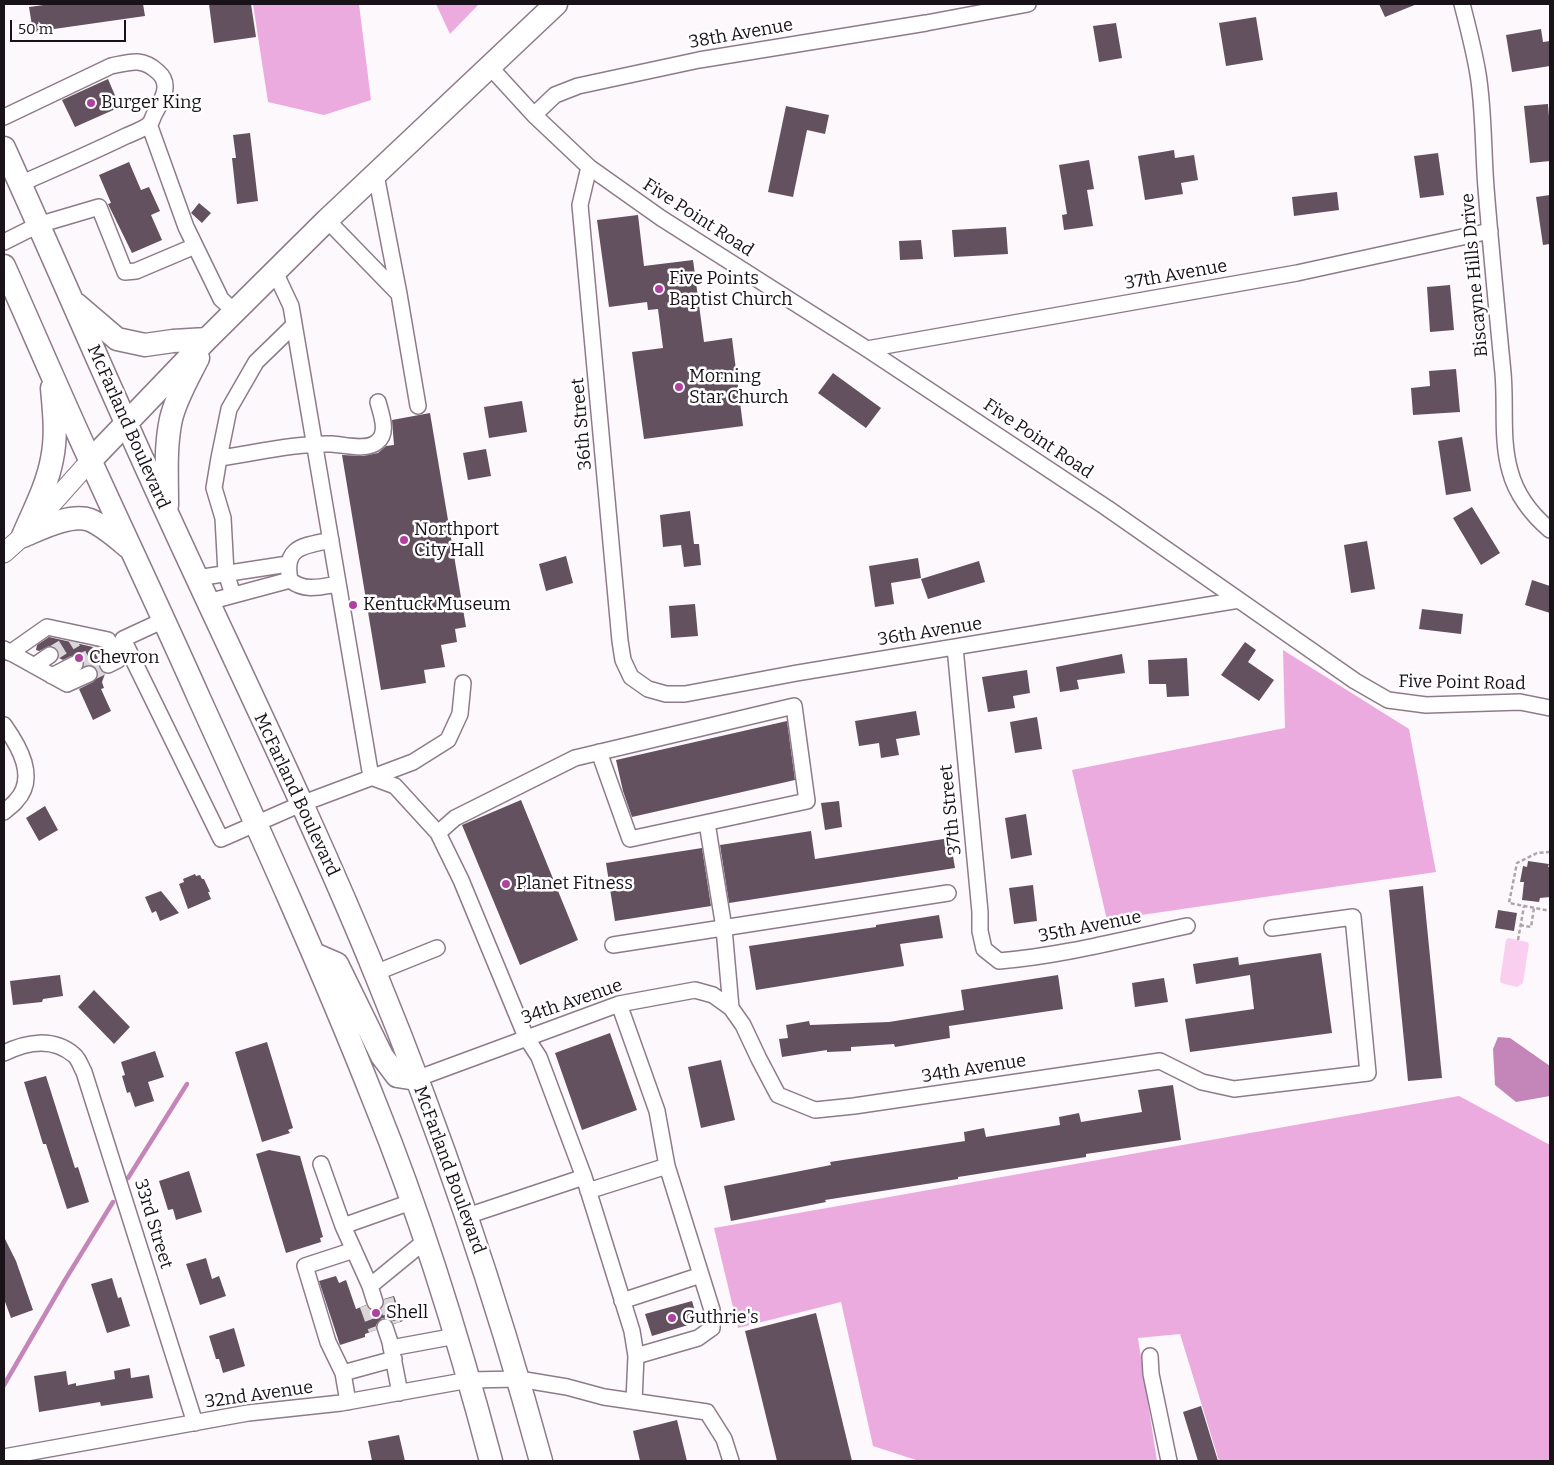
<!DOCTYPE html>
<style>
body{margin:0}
#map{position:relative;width:1554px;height:1465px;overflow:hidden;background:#fdf8fc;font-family:Bitter,serif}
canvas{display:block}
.frame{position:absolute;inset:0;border:5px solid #191218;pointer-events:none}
.scale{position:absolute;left:10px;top:20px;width:116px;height:22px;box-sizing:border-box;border:2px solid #191218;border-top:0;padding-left:6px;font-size:15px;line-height:18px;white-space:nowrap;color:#191218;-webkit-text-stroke:4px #fff;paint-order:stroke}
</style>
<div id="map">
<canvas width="1554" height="1465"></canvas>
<div class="frame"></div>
<div class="scale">50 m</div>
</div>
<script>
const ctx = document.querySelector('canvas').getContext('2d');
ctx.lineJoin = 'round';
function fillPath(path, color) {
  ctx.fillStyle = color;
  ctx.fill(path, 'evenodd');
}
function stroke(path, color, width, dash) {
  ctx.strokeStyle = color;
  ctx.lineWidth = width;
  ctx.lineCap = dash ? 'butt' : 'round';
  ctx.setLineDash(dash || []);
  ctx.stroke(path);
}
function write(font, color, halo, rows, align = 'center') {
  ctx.font = font + ' Bitter,serif';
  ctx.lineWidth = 5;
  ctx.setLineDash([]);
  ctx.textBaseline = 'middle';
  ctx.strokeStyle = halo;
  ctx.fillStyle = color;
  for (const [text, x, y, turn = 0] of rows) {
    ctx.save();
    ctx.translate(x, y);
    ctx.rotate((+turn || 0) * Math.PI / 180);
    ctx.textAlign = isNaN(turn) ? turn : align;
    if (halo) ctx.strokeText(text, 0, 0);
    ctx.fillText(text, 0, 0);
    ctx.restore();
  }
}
fillPath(new Path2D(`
 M1508 938 1527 942 1529 944 1523 983 1517 987 1501 983 1500 980 1506 940Z`), '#f9ceef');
fillPath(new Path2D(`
 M253 4H359L371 100 324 115 268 102Z
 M436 4H479L450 34Z
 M1283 650 1409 729 1436 872 1107 920 1072 770 1285 728Z
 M1459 1096 1550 1145V1461H1219L1180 1334 1138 1338 1157 1461H919L873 1446 841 1302 738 1328 714 1228Z`), '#ebabde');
fillPath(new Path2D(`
 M1498 1037 1510 1038 1550 1066V1096L1516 1102 1495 1085 1493 1049Z`), '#c486b8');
stroke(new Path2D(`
 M128 1178 187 1084
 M4 1385 65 1280 113 1202`), '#c486b8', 4.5);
fillPath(new Path2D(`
 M51 4H143L145 16 33 32 29 7Z
 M209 4H251L256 37 214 43Z
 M1379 4H1417L1385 17Z
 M1256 17 1263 60 1226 66 1219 23Z
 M1116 23 1122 58 1099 62 1093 26Z
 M1541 29 1543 42 1550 41V66L1512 72 1506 35Z
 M108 79 120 107 75 127 62 100Z
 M1548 104 1550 129V161L1530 163 1524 106Z
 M786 106 829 115 825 134 807 130 793 197 768 192Z
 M250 133 258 201 237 204 232 158H236L233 135Z
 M1174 150 1175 158 1194 155 1198 180 1181 183 1183 194 1145 200 1138 156Z
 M1438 153 1444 195 1420 198 1414 156Z
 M1089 160 1094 189 1087 190 1093 226 1064 230 1062 215 1067 214 1059 165Z
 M129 162 141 190 149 187 160 211 151 215 162 240 132 253 108 204 111 203 99 175Z
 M1337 192 1339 210 1294 216 1292 197Z
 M1550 195V244L1543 245 1536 197Z
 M199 203 211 213 202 223 191 213Z
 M638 215 644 266 693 260 704 342 732 338 743 426 644 439 632 352 663 348 658 309 648 310 647 302 609 307 597 220Z
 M1006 227 1008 254 954 257 952 230Z
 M921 240 923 259 900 260 899 241Z
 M1450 285 1454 330 1430 332 1427 287Z
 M1456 369 1460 412 1413 415 1411 388 1430 386 1429 371Z
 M833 373 881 408 866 428 818 393Z
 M522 401 527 432 489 438 484 407Z
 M430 413 466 627 455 629 457 642 441 645 445 667 424 670 426 683 381 690 342 455 363 456 378 453 386 446 394 445 392 420Z
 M1462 437 1471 491 1446 495 1438 441Z
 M486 449 491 476 468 480 463 453Z
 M1472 507 1500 553 1481 565 1453 518Z
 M690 511 694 544H699L701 565 684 567 681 545 663 547 660 515Z
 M1367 541 1375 589 1351 593 1344 545Z
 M566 556 573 583 546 591 539 564Z
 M918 558 921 578 891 583 894 604 875 607 869 566Z
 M979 561 985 582 928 599 921 579Z
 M1532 580 1550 586V613L1525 605Z
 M695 604 698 636 671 638 669 606Z
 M1422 609 1463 614 1461 634 1419 629Z
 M49 637 102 649 105 656 100 659 99 664 100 670 105 674 102 682 104 688 101 689 111 711 93 720 79 689 93 682 100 673 94 666 89 665 84 666 83 660 80 656H71L63 660 59 658 58 650 54 646H49L39 651 36 650 37 645Z
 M1245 642 1256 650 1248 662 1274 680 1259 701 1221 675Z
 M1122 654 1125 673 1077 680 1079 689 1060 692 1056 667Z
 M1187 658 1189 696 1167 697 1166 684H1149L1148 660Z
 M1027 670 1030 693 1013 696 1015 708 988 712 982 677Z
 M916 711 920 735 896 739 899 755 881 758 879 743 859 746 855 721Z
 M1037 717 1042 749 1015 753 1010 722Z
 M787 721 795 780 632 817 623 791 616 760Z
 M521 800 578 940 520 965 462 825Z
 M839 801 842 827 825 830 821 803Z
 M45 806 58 830 39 841 26 818Z
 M1026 814 1032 855 1011 859 1005 818Z
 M811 831 815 859 950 838 955 868 729 903 720 845Z
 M702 848 711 906 615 921 606 863Z
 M1528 861 1549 864 1548 867H1550V897L1540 898 1539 902 1522 900 1524 882H1520L1523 866 1527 867Z
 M195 874 196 876 200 875 202 879H204L210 892H208L211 899 188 909 179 884 184 882 183 879Z
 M1033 885 1037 921 1014 924 1009 888Z
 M1423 886 1442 1078 1408 1081 1389 890Z
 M161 891 179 913 160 921 156 911 152 913 145 897Z
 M1498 910 1517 913 1514 931 1495 928Z
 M939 915 943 938 900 944 904 966 756 990 749 946 876 927V925Z
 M1321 953 1332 1033 1190 1052 1185 1019 1254 1009 1250 975 1196 984 1193 964 1238 957 1239 965Z
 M60 975 63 996 43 999 42 1002 13 1005 10 981Z
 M1058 975 1063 1009 949 1026 950 1038 895 1047 894 1044 851 1047V1051L827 1052V1050L782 1057 779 1039 788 1038 786 1025 809 1021 810 1025 889 1022 964 1010 961 990Z
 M1164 978 1168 1002 1135 1007 1132 983Z
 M94 990 130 1027 114 1044 78 1007Z
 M610 1033 637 1110 582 1130 555 1053Z
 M267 1042 293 1128 288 1130 290 1133 262 1142 235 1052Z
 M155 1051 164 1077 148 1082 154 1101 135 1107 130 1092 127 1093 122 1076 125 1075 121 1062Z
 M721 1060 735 1120 701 1128 688 1067Z
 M46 1076 75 1168 78 1167 89 1202 67 1209 46 1144H43L24 1082Z
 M1173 1085 1181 1140 1086 1154V1157L958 1177V1179L825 1200 826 1202 731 1221 724 1186 831 1165 830 1162 965 1141 964 1132 984 1128 986 1137 1060 1125 1059 1117 1079 1113 1081 1122 1142 1112 1138 1090Z
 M269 1150 300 1156 323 1237 320 1238 321 1242 286 1253 256 1154Z
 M189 1171 202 1212 176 1220 173 1209 168 1210 159 1181Z
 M4 1237 16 1261 33 1310 11 1318 4 1299Z
 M206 1258 212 1279 219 1276 226 1296 200 1305 186 1264Z
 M336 1276 339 1283 346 1280 356 1309 366 1305 372 1311H378L384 1305V1299L394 1296 403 1321 394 1324 387 1318H382L376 1325V1330L365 1334V1337L340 1345 319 1281Z
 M112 1278 118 1298 121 1297 130 1326 107 1333 91 1284Z
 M692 1301 698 1322 652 1336 645 1314Z
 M816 1313 852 1461H777L745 1331Z
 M234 1328 245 1366 223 1373 219 1359H216L209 1336Z
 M130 1368 131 1378 149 1375 153 1398 101 1406 100 1402 39 1412 34 1376 66 1371 68 1385 76 1383V1386L115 1379 114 1371Z
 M1201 1406 1218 1461H1198L1183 1412Z
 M677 1420 687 1461H640L633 1431Z
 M399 1435 405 1461H372L368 1441Z`), '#63515f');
stroke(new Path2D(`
 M50 655 76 639
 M75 664 104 650
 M89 674 108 665
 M386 1299 393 1324
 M367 1305 376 1330`), '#dbd6da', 15, [15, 8]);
const minor = new Path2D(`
 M1462 4C1468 27 1474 50 1478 74 1484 111 1483 150 1486 188 1491 250 1497 311 1503 373 1506 406 1501 439 1510 471 1516 494 1532 515 1550 530
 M490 67 534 115 555 95 578 86 699 60 926 23 1028 4
 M534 115 589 167 661 218 867 349 1107 508 1355 681 1388 700 1426 705 1520 702 1550 708
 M4 117 111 66C130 62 142 57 158 72 172 84 162 100 155 113 153 116 152 121 150 124 144 129 133 133 126 136 91 153 56 168 20 184
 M149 124 186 227 221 299 235 312
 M589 167 580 205 620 641 623 660 631 677 648 689 666 694H685L797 673 1239 600
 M376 175 399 294 418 406
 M327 220 399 294
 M4 242 38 225 99 207 125 272 136 271 195 246
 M275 272 291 306 371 777 395 786 438 833 461 880 526 1037 539 1057 584 1177 632 1331 636 1356 634 1401
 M867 349 1297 273 1490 231
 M219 458 229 409 256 362 294 325
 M331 540C304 546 283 546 290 580 305 592 320 587 338 584
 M197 578 288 564
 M233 595 226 573 223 518 214 488 219 458C255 453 296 443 332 444 345 445 367 451 377 442 389 433 381 414 378 402
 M208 602 290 580
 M164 620 123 639 221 839 301 804 413 762 448 740 460 714 463 683
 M955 647 980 912V931L984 949 999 961C1062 956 1125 939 1187 926
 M4 649 67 684 89 674
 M10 653 47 627 108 640 118 660 108 665
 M34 666 50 655
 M52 676 75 664
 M4 725C19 746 38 778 16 801 13 805 8 808 4 812
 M707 823 724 928 731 1008
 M438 833 455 818 575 758 794 706 807 801 630 839 599 752
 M613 945 948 893
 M375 973 437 948
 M619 1004 657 1111 667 1166 712 1310V1328L698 1338 636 1356
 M4 1053C26 1042 53 1037 74 1055 79 1059 81 1067 84 1072L195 1423
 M416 1079 619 1004 695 990 713 995 731 1008 743 1025 759 1059 778 1095 815 1110 854 1106 1160 1061 1202 1082 1234 1089 1368 1073 1353 917 1272 928
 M321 1164 343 1226 370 1286
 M588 1191 667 1166
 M467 1216 584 1177
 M343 1226 411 1202
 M622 1301 701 1275
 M375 1302 370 1286 425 1241
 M385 1327 390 1342 400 1393
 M391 1348 456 1336
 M1150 1356 1151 1374 1169 1461
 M343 1373 328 1342 305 1266 354 1250
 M348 1402 343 1373 394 1359
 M4 1457 248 1413 341 1403 469 1380 519 1379 567 1387 604 1397 707 1412 724 1439 731 1461`);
const major = new Path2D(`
 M4 553 23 536 90 461`);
const highway = new Path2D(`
 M4 148C59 269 111 392 167 513 237 666 312 818 376 975 441 1133 496 1296 541 1461
 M4 266C33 331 61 397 91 462 127 541 164 619 199 698 260 832 321 966 375 1103 422 1219 459 1340 491 1461
 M76 304 117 339 145 345 173 341 207 339
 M90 461 207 339 327 220 556 4
 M167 505C167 476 165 447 171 419 176 398 188 378 198 358
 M23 536C34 510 47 486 52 459 57 435 54 411 52 388
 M23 536C40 529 71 513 90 520 104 526 116 537 128 547
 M314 954 337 964 382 1056 397 1076 416 1079`);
stroke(minor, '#8e7b8a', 18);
stroke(major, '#8e7b8a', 21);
stroke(highway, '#8e7b8a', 25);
stroke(new Path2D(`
 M1550 852 1537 853 1517 863 1509 903 1550 911
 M1520 925 1531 927 1534 908
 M1518 940 1524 906`), '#aca6ab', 2.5, [4, 2.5]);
stroke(minor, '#fff', 15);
stroke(major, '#fff', 19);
stroke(highway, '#fff', 22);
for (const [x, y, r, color] of [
 [91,103,5,"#af419f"],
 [659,289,5,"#af419f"],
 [679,387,5,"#af419f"],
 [404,540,5,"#af419f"],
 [353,605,5,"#af419f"],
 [79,658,5,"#af419f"],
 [506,884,5,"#af419f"],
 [376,1313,5,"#af419f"],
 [672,1318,5,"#af419f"]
]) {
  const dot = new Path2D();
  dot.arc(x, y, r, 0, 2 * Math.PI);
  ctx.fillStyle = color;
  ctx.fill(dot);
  stroke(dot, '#fff', 2);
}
write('18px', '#191218', '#fff', [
 ["38th Avenue",741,34,-10],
 ["Five Point Road",698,218,33],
 ["37th Avenue",1176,275,-10],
 ["Biscayne Hills Drive",1475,275,-95],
 ["36th Street",582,424,-95],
 ["McFarland Boulevard",128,427,66],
 ["Five Point Road",1038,439,34],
 ["36th Avenue",930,632,-9],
 ["Five Point Road",1462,683,1],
 ["McFarland Boulevard",296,795,65],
 ["37th Street",951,810,-96],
 ["35th Avenue",1090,927,-11],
 ["34th Avenue",572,1002,-19],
 ["34th Avenue",974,1069,-9],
 ["McFarland Boulevard",449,1170,70],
 ["33rd Street",153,1224,73],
 ["32nd Avenue",259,1395,-8]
]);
write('18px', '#191218', '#fff', [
 ["Burger King",101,103],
 ["Five Points",669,279],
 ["Baptist Church",669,300],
 ["Morning",689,377],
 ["Star Church",689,398],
 ["Northport",414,530],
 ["City Hall",414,551],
 ["Kentuck Museum",363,605],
 ["Chevron",89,658],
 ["Planet Fitness",516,884],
 ["Shell",386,1313],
 ["Guthrie's",682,1318]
], 'left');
</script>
